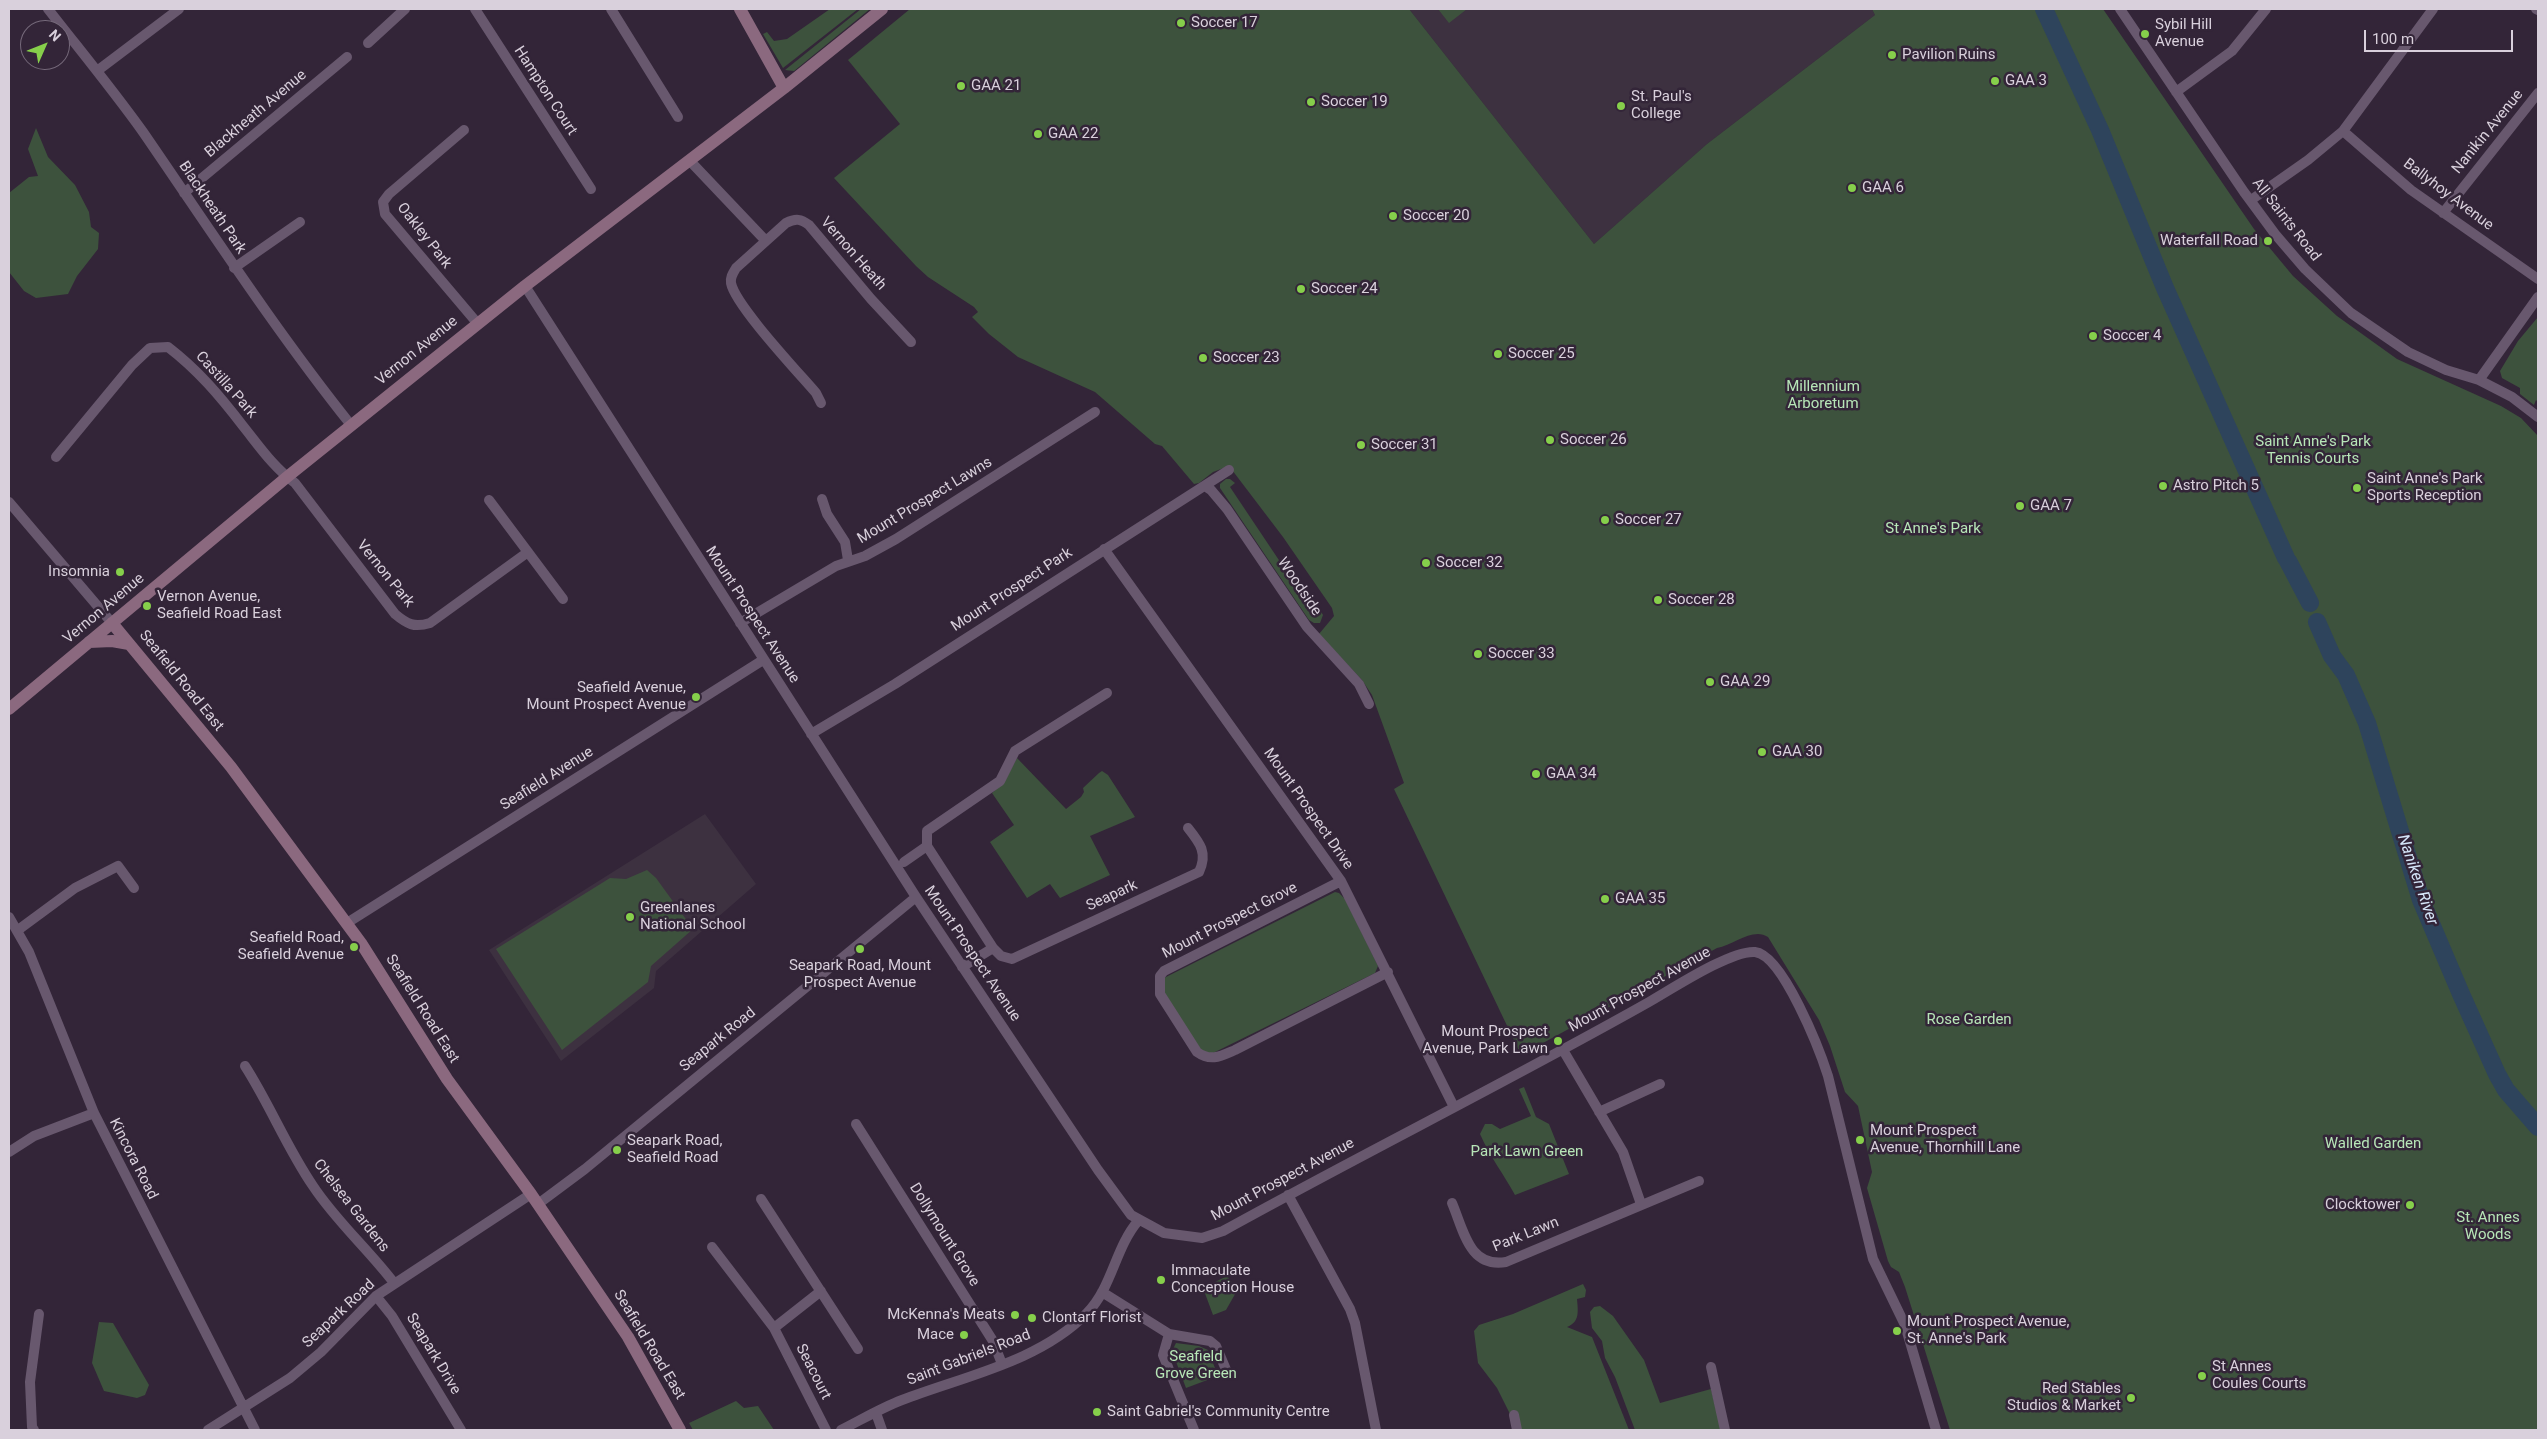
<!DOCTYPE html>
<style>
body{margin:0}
#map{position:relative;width:2547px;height:1439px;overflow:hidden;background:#332538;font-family:Roboto,sans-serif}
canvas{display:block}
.frame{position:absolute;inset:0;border:10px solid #d9d0dc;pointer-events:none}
.north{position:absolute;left:20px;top:20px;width:50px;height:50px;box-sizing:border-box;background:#332538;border:1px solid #75697a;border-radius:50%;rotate:46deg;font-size:14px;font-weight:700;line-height:20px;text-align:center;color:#d9d0dc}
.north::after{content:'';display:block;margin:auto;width:18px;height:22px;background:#86cf4b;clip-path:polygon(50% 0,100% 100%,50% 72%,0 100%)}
.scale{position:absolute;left:2364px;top:30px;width:149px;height:22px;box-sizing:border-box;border:2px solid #d9d0dc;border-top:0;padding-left:6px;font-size:15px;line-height:18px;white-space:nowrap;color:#d9d0dc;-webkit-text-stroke:4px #332538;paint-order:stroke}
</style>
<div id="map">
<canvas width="2547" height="1439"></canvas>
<div class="frame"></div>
<div class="north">N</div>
<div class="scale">100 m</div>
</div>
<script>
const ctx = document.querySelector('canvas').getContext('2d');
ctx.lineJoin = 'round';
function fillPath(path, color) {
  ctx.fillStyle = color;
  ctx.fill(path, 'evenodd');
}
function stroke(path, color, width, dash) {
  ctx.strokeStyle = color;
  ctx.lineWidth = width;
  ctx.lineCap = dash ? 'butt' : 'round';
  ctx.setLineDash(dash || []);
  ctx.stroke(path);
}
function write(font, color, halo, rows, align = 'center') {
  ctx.font = font + ' Roboto,sans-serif';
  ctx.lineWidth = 5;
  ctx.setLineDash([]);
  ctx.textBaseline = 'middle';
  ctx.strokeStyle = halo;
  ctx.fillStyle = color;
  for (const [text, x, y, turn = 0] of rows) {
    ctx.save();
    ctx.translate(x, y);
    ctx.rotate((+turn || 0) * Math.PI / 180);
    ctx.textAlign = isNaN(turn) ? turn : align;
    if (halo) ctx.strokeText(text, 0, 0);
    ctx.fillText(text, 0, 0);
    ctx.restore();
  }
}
fillPath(new Path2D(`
 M1409 9H1872L1875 15 1707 144 1594 244Z
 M705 814 756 884 656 971 654 988 561 1061 489 950Z`), '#3d3140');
fillPath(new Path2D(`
 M830 9H858L783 68 763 34 767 32 774 41 787 39Z
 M861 9H870L794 71 785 70Z
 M910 9H1409L1594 244 1707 144 1875 15 1872 9H2103L2254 229 2293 276 2337 316 2397 359 2501 406 2521 418 2538 436V1430H1950L1905 1287 1899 1272 1891 1267 1888 1261 1867 1188 1872 1172 1858 1106 1845 1092 1830 1046 1819 1020 1768 937C1753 927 1734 945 1717 948L1521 1055 1394 789 1404 783 1372 695 1362 680 1319 634 1334 616 1332 608 1283 537 1229 466 1213 472 1199 483 1194 484 1162 446 1155 444 1095 392 1018 357 989 334 972 317 978 312 974 307 928 277 916 266 834 178 900 124 848 60Z
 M1438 9H1467L1449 23Z
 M36 128 48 157 75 185 89 212 91 227 99 233 98 249 77 276 68 294 36 298 24 291 9 272V193L29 177 38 176 28 149Z
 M2538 317V402L2536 400 2534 405 2520 394V388L2502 378 2500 371 2518 341Z
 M1226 479H1230L1235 483 1230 487 1313 611 1319 608 1323 615 1320 623H1314L1309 620 1220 488V484Z
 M1017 758 1066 809 1081 797 1084 792 1083 788 1099 773 1102 771 1108 775 1135 817 1090 836 1110 875 1060 898 1050 884 1027 898 990 842 1014 825 992 793 1004 782Z
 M647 870 656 878 693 929 651 966 648 982 562 1050 496 949 610 878 626 879Z
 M1335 892 1339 893 1345 899 1378 966 1375 973 1211 1054 1201 1050 1163 993 1164 978Z
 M1524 1087 1536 1117 1549 1124 1569 1174 1515 1195C1503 1173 1490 1157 1480 1134L1485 1124H1492L1500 1129 1531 1116 1519 1089Z
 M1227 1276 1238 1289 1226 1310 1213 1315 1203 1288Z
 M1583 1284 1586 1290 1585 1297 1577 1299C1578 1311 1580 1322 1567 1327L1592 1337 1629 1430H1518L1497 1388 1478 1363 1474 1331 1479 1325 1513 1314Z
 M1600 1306 1613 1316 1644 1360 1660 1403 1711 1389 1721 1430H1635L1615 1377 1605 1358 1602 1341 1592 1328 1590 1312 1594 1307Z
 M99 1322 113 1323 149 1385 145 1395 137 1398 104 1391 92 1363Z
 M1176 1343 1199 1346 1208 1350 1218 1376 1186 1388 1172 1351Z
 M736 1401 744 1408 758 1406 774 1430H693L689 1423Z`), '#3d523d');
stroke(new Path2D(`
 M2044 9 2100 130 2165 288 2286 558
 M2288 561 2310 603
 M2317 622 2332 656 2346 675 2367 723 2421 900 2461 994 2497 1074 2506 1090 2538 1127`), '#2e445c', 18);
stroke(new Path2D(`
 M48 9C80 50 113 90 143 132 211 231 276 331 351 425
 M475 9 591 189
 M611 9 678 117
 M2120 9 2244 192 2275 234 2305 269 2351 313 2408 352 2446 370 2479 380 2512 397 2538 417
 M2536 9 2538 10
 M368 43 405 9
 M97 71 179 9
 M2176 92 2232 51 2266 9
 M464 130 389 194 383 202 385 214 478 324
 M2343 131 2411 190 2538 279
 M690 161 765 240
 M184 193 347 57
 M2251 200 2308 160 2343 131 2433 9
 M2443 213 2538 93
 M234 268 300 222
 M525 286 916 897 1098 1170 1131 1215 1164 1233 1202 1238 1223 1231C1364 1153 1509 1081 1649 1002 1672 989 1731 950 1755 952 1783 955 1820 1051 1828 1076L1873 1259 1905 1325 1936 1430
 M2479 380 2538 297
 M821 403 816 393C798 372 735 305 731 283 730 277 733 273 736 268L786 223C796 218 801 219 809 225L871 299 911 342
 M56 457 132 365 150 348 168 347C198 370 220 396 243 426 259 446 274 468 295 483L395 614C407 624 414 628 430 623L528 552
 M1205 486 1211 490 1227 509 1307 627 1359 684 1369 704
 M822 499 827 514 845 542 848 560
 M489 500 563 599
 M9 502 112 623
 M1104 549 1341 881 1454 1107
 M740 623 836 566 865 556 896 539 1095 412
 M1107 693 1015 751 1000 781 927 831V846L993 948 1001 956 1012 959 1199 872C1208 853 1200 843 1188 828
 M811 734 895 684 1229 470
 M904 862 927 846
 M1341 881 1164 971 1160 976V994L1197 1052C1211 1062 1221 1056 1235 1050L1388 972
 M9 917 29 952 94 1113 255 1430
 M347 923 763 660
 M18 930 75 888 118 866 134 888
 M962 967 993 948
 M1563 1050 1623 1152 1641 1204
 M245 1066C270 1105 287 1148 313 1186 336 1221 369 1250 394 1283
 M1599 1112 1660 1084
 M856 1124 993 1341 1002 1364
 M9 1152 34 1136 94 1113
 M1288 1195 1350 1309 1355 1323 1376 1430
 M761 1199 858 1349
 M1452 1203C1464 1231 1469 1268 1506 1262L1699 1181
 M538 1204 585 1169 916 897
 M712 1247 774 1328 826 1430
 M1102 1292 1169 1334 1210 1341 1216 1346 1227 1372
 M376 1296 392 1316 461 1430
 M774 1328 821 1291
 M1169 1334 1163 1355 1194 1430
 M1711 1367 1725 1430
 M876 1413 882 1430
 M1514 1415 1517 1430
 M34 1430 32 1427 30 1382 39 1314
 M208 1430 290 1378 321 1352 376 1296 531 1194
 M841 1430C861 1420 881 1408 902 1400 964 1376 1039 1362 1087 1313 1112 1288 1115 1248 1138 1221`), '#68586e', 10);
stroke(new Path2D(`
 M740 9 784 88
 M112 623 231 767 361 943 447 1079 531 1194 628 1337 680 1430
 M89 642 112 641 129 644
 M9 709 287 477 525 286 784 88 882 9`), '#8b697f', 12);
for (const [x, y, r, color] of [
 [1181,23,5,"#86cf4b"],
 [2145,34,5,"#86cf4b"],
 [1892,55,5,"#86cf4b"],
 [1995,81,5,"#86cf4b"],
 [961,86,5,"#86cf4b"],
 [1311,102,5,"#86cf4b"],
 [1621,106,5,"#86cf4b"],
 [1038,134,5,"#86cf4b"],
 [1852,188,5,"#86cf4b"],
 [1393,216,5,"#86cf4b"],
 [2268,241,5,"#86cf4b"],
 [1301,289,5,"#86cf4b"],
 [2093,336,5,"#86cf4b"],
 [1498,354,5,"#86cf4b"],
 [1203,358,5,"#86cf4b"],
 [1550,440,5,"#86cf4b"],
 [1361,445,5,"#86cf4b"],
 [2163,486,5,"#86cf4b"],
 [2357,488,5,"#86cf4b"],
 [2020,506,5,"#86cf4b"],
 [1605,520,5,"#86cf4b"],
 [1426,563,5,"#86cf4b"],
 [120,572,5,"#86cf4b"],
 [1658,600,5,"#86cf4b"],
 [147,606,5,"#86cf4b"],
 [1478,654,5,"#86cf4b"],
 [1710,682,5,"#86cf4b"],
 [696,697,5,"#86cf4b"],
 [1762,752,5,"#86cf4b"],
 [1536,774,5,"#86cf4b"],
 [1605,899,5,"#86cf4b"],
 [630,917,5,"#86cf4b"],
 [354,947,5,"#86cf4b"],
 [860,949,5,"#86cf4b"],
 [1558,1041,5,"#86cf4b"],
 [1860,1140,5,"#86cf4b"],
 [617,1150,5,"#86cf4b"],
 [2410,1205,5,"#86cf4b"],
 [1161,1280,5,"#86cf4b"],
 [1015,1315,5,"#86cf4b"],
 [1032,1318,5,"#86cf4b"],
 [1897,1331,5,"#86cf4b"],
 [964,1335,5,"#86cf4b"],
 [2202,1376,5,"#86cf4b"],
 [2131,1398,5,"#86cf4b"],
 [1097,1412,5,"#86cf4b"]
]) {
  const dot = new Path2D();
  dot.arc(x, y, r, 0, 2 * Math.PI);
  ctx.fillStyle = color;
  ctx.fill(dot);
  stroke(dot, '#332538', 2);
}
write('15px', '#d9d0dc', '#332538', [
 ["Soccer 17",1191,23],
 ["Sybil Hill",2155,25],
 ["Avenue",2155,42],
 ["Pavilion Ruins",1902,55],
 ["GAA 3",2005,81],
 ["GAA 21",971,86],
 ["St. Paul's",1631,97],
 ["College",1631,114],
 ["Soccer 19",1321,102],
 ["GAA 22",1048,134],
 ["GAA 6",1862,188],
 ["Soccer 20",1403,216],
 ["Waterfall Road",2258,241,"right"],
 ["Soccer 24",1311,289],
 ["Soccer 4",2103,336],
 ["Soccer 25",1508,354],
 ["Soccer 23",1213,358],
 ["Soccer 26",1560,440],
 ["Soccer 31",1371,445],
 ["Saint Anne's Park",2367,479],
 ["Sports Reception",2367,496],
 ["Astro Pitch 5",2173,486],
 ["GAA 7",2030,506],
 ["Soccer 27",1615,520],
 ["Soccer 32",1436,563],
 ["Insomnia",110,572,"right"],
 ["Vernon Avenue,",157,597],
 ["Seafield Road East",157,614],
 ["Soccer 28",1668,600],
 ["Soccer 33",1488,654],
 ["GAA 29",1720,682],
 ["Seafield Avenue,",686,688,"right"],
 ["Mount Prospect Avenue",686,705,"right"],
 ["GAA 30",1772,752],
 ["GAA 34",1546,774],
 ["GAA 35",1615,899],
 ["Greenlanes",640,908],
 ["National School",640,925],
 ["Seafield Road,",344,938,"right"],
 ["Seafield Avenue",344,955,"right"],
 ["Seapark Road, Mount",860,966,"center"],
 ["Prospect Avenue",860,983,"center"],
 ["Mount Prospect",1548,1032,"right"],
 ["Avenue, Park Lawn",1548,1049,"right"],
 ["Mount Prospect",1870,1131],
 ["Avenue, Thornhill Lane",1870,1148],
 ["Seapark Road,",627,1141],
 ["Seafield Road",627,1158],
 ["Clocktower",2400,1205,"right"],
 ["Immaculate",1171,1271],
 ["Conception House",1171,1288],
 ["McKenna's Meats",1005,1315,"right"],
 ["Clontarf Florist",1042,1318],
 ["Mount Prospect Avenue,",1907,1322],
 ["St. Anne's Park",1907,1339],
 ["Mace",954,1335,"right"],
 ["St Annes",2212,1367],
 ["Coules Courts",2212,1384],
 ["Red Stables",2121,1389,"right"],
 ["Studios & Market",2121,1406,"right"],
 ["Saint Gabriel's Community Centre",1107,1412]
], 'left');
write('15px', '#d9d0dc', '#332538', [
 ["Hampton Court",545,91,57],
 ["Blackheath Avenue",256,114,-40],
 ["Nanikin Avenue",2488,132,-51],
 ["Ballyhoy Avenue",2448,195,37],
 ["Blackheath Park",212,208,56],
 ["All Saints Road",2286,220,52],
 ["Oakley Park",424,236,52],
 ["Vernon Heath",853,254,49],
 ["Vernon Avenue",417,351,-39],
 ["Castilla Park",226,385,48],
 ["Mount Prospect Lawns",925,501,-31],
 ["Vernon Park",385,574,51],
 ["Woodside",1299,587,56],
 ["Mount Prospect Park",1012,590,-33],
 ["Vernon Avenue",104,609,-40],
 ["Mount Prospect Avenue",752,615,57],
 ["Seafield Road East",181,681,51],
 ["Seafield Avenue",547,779,-32],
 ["Mount Prospect Drive",1308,809,55],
 ["Seapark",1112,896,-25],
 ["Mount Prospect Grove",1230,921,-27],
 ["Mount Prospect Avenue",972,954,56],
 ["Mount Prospect Avenue",1640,990,-29],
 ["Seafield Road East",422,1009,58],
 ["Seapark Road",718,1040,-39],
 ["Kincora Road",133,1159,63],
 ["Mount Prospect Avenue",1283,1180,-28],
 ["Chelsea Gardens",351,1206,52],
 ["Dollymount Grove",944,1235,58],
 ["Park Lawn",1526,1235,-22],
 ["Seapark Road",339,1314,-43],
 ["Seafield Road East",649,1345,59],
 ["Seapark Drive",433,1354,59],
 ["Saint Gabriels Road",969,1358,-21],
 ["Seacourt",813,1372,63]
]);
write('15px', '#b7e6b7', '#332538', [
 ["Millennium",1823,387],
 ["Arboretum",1823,404],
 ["Saint Anne's Park",2313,442],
 ["Tennis Courts",2313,459],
 ["St Anne's Park",1933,529],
 ["Rose Garden",1969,1020],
 ["Walled Garden",2373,1144],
 ["Park Lawn Green",1527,1152],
 ["St. Annes",2488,1218],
 ["Woods",2488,1235],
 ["Seafield",1196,1357],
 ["Grove Green",1196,1374]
]);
write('italic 16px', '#d5e6f9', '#332538', [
 ["Naniken River",2417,880,71]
]);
</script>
